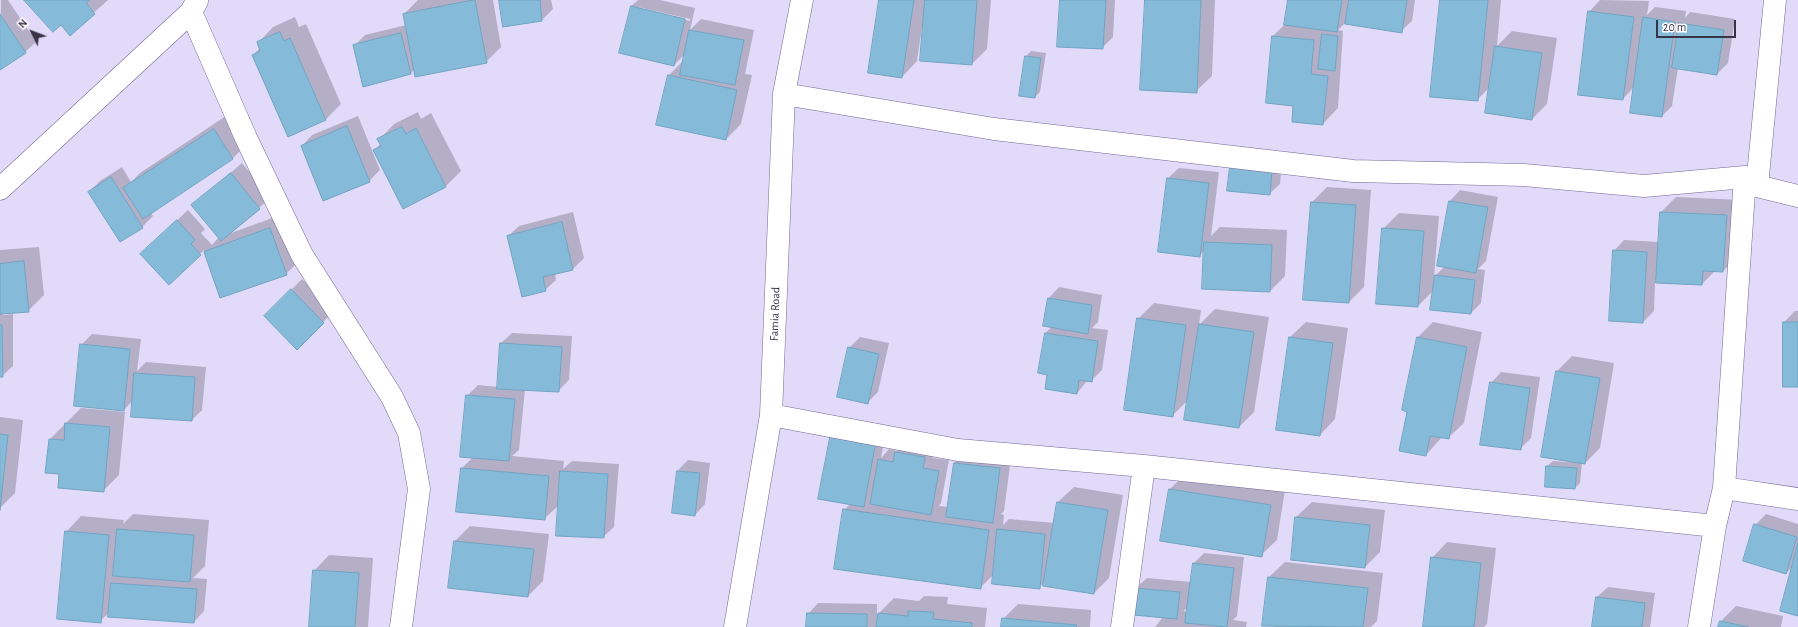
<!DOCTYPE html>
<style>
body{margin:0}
#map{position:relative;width:1798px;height:627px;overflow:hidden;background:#e1dbf9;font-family:"Alegreya Sans",sans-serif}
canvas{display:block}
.north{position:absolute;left:12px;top:12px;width:40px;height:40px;-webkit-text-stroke:3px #fff;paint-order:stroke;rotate:312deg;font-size:11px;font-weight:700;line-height:16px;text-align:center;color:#383448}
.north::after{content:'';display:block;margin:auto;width:14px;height:18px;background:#383448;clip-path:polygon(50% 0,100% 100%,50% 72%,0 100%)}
.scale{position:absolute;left:1656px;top:20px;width:80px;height:18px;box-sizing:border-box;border:2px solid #383448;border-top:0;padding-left:5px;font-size:12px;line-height:14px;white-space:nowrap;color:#383448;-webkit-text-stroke:3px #fff;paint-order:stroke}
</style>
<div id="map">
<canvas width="1798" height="627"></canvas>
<div class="north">N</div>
<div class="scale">20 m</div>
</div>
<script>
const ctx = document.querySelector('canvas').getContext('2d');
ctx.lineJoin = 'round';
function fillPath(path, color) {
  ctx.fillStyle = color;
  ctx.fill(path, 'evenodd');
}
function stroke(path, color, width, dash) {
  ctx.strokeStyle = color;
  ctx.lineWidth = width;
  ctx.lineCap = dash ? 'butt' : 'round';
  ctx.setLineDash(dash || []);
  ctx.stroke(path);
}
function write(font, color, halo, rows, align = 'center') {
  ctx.font = font + ' "Alegreya Sans",sans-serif';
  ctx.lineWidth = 3;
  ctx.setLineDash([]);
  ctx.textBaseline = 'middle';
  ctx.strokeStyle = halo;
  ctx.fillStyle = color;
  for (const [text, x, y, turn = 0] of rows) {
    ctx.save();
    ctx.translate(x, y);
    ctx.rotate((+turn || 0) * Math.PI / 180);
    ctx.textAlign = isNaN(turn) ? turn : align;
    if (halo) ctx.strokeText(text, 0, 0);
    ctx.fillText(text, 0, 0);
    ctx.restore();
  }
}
fillPath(new Path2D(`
 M1 0H8L36 42 25 52 0 69Z
 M26 0H108L70 34 61 24Z
 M418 0H493L501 47 486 62 415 69 410 74 354 46 365 35 406 25 404 14Z
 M500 0H551L553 9 542 20 503 25Z
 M638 0H660L695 8 690 30 701 19 754 30 745 74 752 75 741 124 726 139 668 76 684 60 686 53 674 65 631 6ZM638 7 690 19V21L638 9Z
 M880 0H991L987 49 972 64 922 27 917 61 902 77Z
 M1061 0H1115L1113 37 1102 48Z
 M1146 0H1215L1212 76 1196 91Z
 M1289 0H1415L1412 21 1401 31 1345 23 1338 30 1343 31 1338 108 1323 124 1294 105 1273 36 1286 23Z
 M1441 0H1501L1497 46 1512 31 1557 38 1547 104 1532 119 1490 87 1477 100Z
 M1600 0 1649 1 1647 15 1655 7 1686 11 1685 18 1690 12 1735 19 1728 63 1717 74 1678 68 1672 106 1662 116 1634 87 1623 99 1589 12Z
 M295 17 299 27 306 24 341 104 326 119 288 136 253 55 260 48 258 43 273 27Z
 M1031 51 1046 53 1040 92 1035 97 1026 56Z
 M418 112 421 119 431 113 461 171 446 186 374 150 381 144 379 140 394 124Z
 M229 114 248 143 233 158 150 212 153 216 142 227 89 192 100 181 122 167 131 182 140 173Z
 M358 116 380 170 369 181 302 146 312 135Z
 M1282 161 1280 184 1269 194 1228 190Z
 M242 163 270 198 231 233 286 213 301 259 286 274 220 297 204 250 169 283 152 244 188 210 205 229 201 233 212 245 219 237 193 205Z
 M1179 168 1219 172 1211 236 1220 227 1287 230 1285 276 1270 291 1204 251 1199 256 1168 178Z
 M1327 187 1371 190 1364 287 1349 302 1312 202Z
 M1460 190 1498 197 1486 261 1478 269 1485 270 1481 303 1471 313 1434 290 1418 306 1383 229 1399 213 1439 216 1434 277 1445 266 1438 265 1450 201Z
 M1676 197 1741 200 1738 256 1723 271H1715L1702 284 1655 282 1654 311 1643 322 1614 251 1624 240 1659 242 1661 212Z
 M573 212 584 258 573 269 555 273 556 280 545 290 508 236 519 226Z
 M39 247 44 295 28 311 3 313V315L13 314V366L2 376H0V250Z
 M302 279 334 311 297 349 265 316Z
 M1059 287 1102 295 1098 322 1092 328 1108 330 1102 370 1091 381 1088 380 1077 393 1049 374 1045 333 1052 327 1049 298Z
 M1154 303 1201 310 1199 325 1215 309 1269 317 1254 412 1239 427 1188 400 1172 416 1138 319Z
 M1795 311H1798V386L1784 322Z
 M1306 322 1348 328 1335 419 1320 435 1290 337Z
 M1433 322 1482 332 1464 423 1448 438 1442 437 1426 455 1408 411 1418 337Z
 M512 333 572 336 569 380 558 391 525 389 519 450 512 456 564 461 563 469 572 461 619 464 614 527 603 537 559 505 544 519 462 468 473 457 467 396 478 385 498 387 501 343Z
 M92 334 141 339 137 371 146 362 206 367 202 410 192 420 133 400 124 410 81 345Z
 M860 337 889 343 878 392 867 403 849 348Z
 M1572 356 1614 363 1600 448 1585 463 1582 462 1580 483 1575 488 1547 466 1553 461 1570 462 1557 371Z
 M1501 372 1540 377 1531 438 1520 449 1491 383Z
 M81 408 125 412 119 475 103 491 60 473 50 439Z
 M0 417 23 420 15 493 0 508Z
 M886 431 881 458 889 449 897 451 906 441 935 446 933 458 949 460 941 503 939 506 949 507 954 463 965 452 1011 458 1004 511 1001 514 1004 515 1003 525 1009 519 1055 523 1058 502 1074 487 1123 495 1109 578 1094 593 1045 582 1039 587 994 574 980 588 844 510 850 504 819 499Z
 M688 460 710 463 705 504 695 515 677 471Z
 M1185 474 1285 490 1277 540 1261 555 1161 540 1170 489Z
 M1312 502 1385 510 1380 552 1365 567 1292 559 1296 517Z
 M133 514 209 520 205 566 193 578 207 579 204 611 194 622 109 613 100 621 66 532 81 516 124 520 123 524Z
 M1766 514 1798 524V615L1793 566 1786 573 1755 525Z
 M470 526 549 534 543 581 528 596 449 587 455 541Z
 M1447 542 1496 548 1487 624 1484 627H1424L1432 558Z
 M1204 553 1244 557 1237 616 1233 620 1247 622 1246 627H1155L1163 617 1136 588 1147 578 1191 582 1194 563ZM1188 607V612L1183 611Z
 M329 555 373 558 368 627H310L314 571Z
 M1285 562 1383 573 1377 621 1371 627H1278L1263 625 1269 577Z
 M1608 587 1655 593 1650 627H1593L1597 597Z
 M924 596 948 597 947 604 987 608 985 627H807L808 614 818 603 877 604V615L894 598 919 601Z
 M1018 604 1091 610 1090 627H1002L1003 619Z
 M1736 606 1783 616 1781 627H1719L1721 621Z`), '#0003');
const building = new Path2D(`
 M24 0H90L86 3 95 14 70 36 61 25 53 32Z
 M475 0 487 63 415 77 403 14Z
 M499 0H540L542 21 503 27Z
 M879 0H914L902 78 868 73Z
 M925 0H977L972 65 920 61Z
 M1060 0H1106L1103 49 1057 47Z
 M1145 0H1201L1197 93 1140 90Z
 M1288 0H1342L1337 32 1284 25Z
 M1349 0H1407L1402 33 1345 24Z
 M1440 0H1488L1478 101 1430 97Z
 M631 6 685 19 674 66 619 53Z
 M1588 11 1634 17 1623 100 1578 95Z
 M0 14 26 53 0 70Z
 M1643 17 1675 22 1662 117 1630 113Z
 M1679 23 1724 30 1717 75 1672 68Z
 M689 30 744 40 735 85 680 75Z
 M280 32 284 41 290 38 326 120 288 137 252 55 260 51 257 42Z
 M401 33 411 74 363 87 353 45Z
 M1322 34 1338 36 1335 71 1318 69Z
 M1272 36 1314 40 1311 74 1328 76 1323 125 1292 122 1293 106 1266 103Z
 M1495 46 1542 53 1532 120 1485 113Z
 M1025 56 1041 58 1035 98 1019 96Z
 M668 75 737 90 726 140 656 125Z
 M347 126 370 182 323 201 301 146Z
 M402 127 406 134 416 128 446 187 403 209 373 150 381 146 377 139Z
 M214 129 233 159 143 219 123 188Z
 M1230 167 1272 171 1270 195 1227 191Z
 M231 173 260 209 221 241 191 205Z
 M111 177 143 228 120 242 88 192Z
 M1167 178 1209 183 1200 257 1158 252Z
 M1449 201 1488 207 1476 273 1437 266Z
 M1311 202 1356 205 1349 303 1303 300Z
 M1660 212 1727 215 1723 272 1703 271 1702 285 1656 283Z
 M177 220 195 240 191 244 201 255 169 285 140 254Z
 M562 222 573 270 543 277 546 291 522 297 507 236Z
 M270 228 287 275 220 298 204 252Z
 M1382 228 1424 231 1418 307 1376 304Z
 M1204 242 1272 245 1270 292 1202 289Z
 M1613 250 1647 252 1643 323 1609 321Z
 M24 261 29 312 0 314V264Z
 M1435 275 1475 280 1471 314 1430 310Z
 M291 289 324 323 297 350 264 316Z
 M1048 298 1092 305 1088 334 1043 326Z
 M1137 318 1186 325 1173 417 1124 410Z
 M1783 322H1798V387H1783Z
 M1199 324 1254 332 1239 428 1184 420Z
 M0 325H2L3 377H0Z
 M1045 333 1098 341 1092 382 1079 380 1077 394 1045 389 1047 375 1038 373Z
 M1289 337 1333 343 1320 436 1276 430Z
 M1417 337 1467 347 1449 439 1430 436 1426 456 1399 451 1407 412 1402 410Z
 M500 343 562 347 559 392 497 389Z
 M80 344 130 349 124 411 74 406Z
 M848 347 879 354 868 404 837 397Z
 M1556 371 1600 378 1585 464 1541 457Z
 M134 373 195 377 192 421 131 417Z
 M1490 382 1530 388 1521 450 1480 445Z
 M466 395 515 399 509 461 460 457Z
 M65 423 110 427 104 492 58 488 59 474 45 473 49 439 64 440Z
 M831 433 876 441 864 507 818 499Z
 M0 434 8 435 0 510Z
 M895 452 925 457 923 468 939 471 931 515 870 504 878 459 893 462Z
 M954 463 1000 468 993 523 946 517Z
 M1546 466 1577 468 1575 489 1545 487Z
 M461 468 549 476 545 520 456 512Z
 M560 471 608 474 604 538 556 536Z
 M677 471 700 473 695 516 672 513Z
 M1169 489 1271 505 1262 557 1160 541Z
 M1057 502 1108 510 1094 594 1043 586Z
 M843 509 989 530 981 589 834 569Z
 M1295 517 1370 525 1365 568 1291 560Z
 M1754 524 1797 537 1786 574 1743 561Z
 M117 529 194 535 190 582 113 576Z
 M997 529 1045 534 1040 589 992 584Z
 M65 531 109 535 101 623 57 619Z
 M454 541 534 549 528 597 448 588Z
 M1798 543V616L1780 611Z
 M1431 557 1481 563 1474 627H1423Z
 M1193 563 1234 568 1227 627 1185 623Z
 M313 570 359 573 355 627H309Z
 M1268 577 1368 588 1363 627 1262 626Z
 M111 583 197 589 194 623 108 617Z
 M1135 588 1180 592 1177 619 1133 615Z
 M1596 597 1645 603 1642 627H1592Z
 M908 611 934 612 933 619 972 623V627H876L878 613 908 616Z
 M807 613 867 614V627H806Z
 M1002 618 1077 625 1076 627H1001Z
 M1720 621 1749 627H1718Z`);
fillPath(building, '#86bad9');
stroke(building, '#71a4c2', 1);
const street = new Path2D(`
 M191 12 246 138 302 255 392 397 409 433 419 489 401 627
 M784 94 994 129 1353 171 1524 175 1644 186 1745 177
 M1757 186 1798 196
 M0 189 191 12 197 1
 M771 415 958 450 1144 466 1715 526
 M1724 488 1798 499
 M735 627 771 415 784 94 802 0
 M1122 627 1144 466
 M1699 627 1715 526 1724 488 1745 177 1757 186 1775 0`);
stroke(street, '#726794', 23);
stroke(street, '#fff', 22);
write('12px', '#383448', '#fff', [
 ["Famia Road",775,314,-88]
]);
</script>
